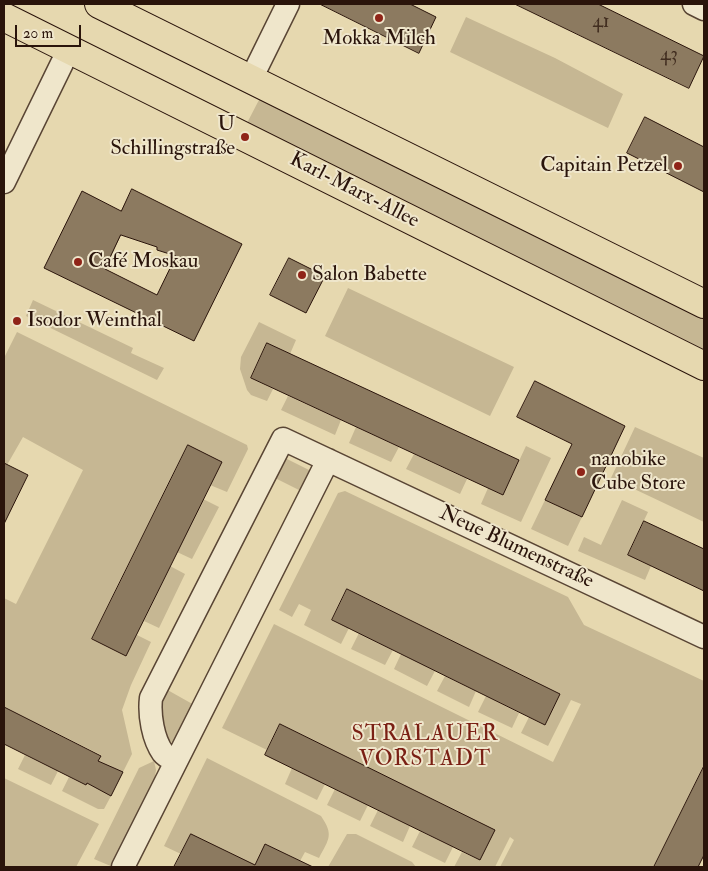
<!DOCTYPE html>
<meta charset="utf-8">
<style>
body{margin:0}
#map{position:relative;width:708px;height:871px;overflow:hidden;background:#e6d8af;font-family:"IM FELL Double Pica",serif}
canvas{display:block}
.frame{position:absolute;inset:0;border:5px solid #2a140b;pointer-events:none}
.scale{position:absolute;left:15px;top:25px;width:66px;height:22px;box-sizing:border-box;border:2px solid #2a140b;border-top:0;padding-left:6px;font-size:15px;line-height:18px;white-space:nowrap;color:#2a140b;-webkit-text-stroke:4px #efe6cb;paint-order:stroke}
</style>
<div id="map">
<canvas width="708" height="871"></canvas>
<div class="frame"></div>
<div class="scale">20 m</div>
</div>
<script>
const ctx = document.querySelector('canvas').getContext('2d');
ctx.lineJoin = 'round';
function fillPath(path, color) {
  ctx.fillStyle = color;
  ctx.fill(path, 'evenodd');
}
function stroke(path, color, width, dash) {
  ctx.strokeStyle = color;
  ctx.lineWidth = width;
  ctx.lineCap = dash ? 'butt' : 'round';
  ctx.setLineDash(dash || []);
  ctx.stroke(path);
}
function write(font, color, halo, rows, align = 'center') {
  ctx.font = font + ' "IM FELL Double Pica",serif';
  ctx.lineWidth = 4;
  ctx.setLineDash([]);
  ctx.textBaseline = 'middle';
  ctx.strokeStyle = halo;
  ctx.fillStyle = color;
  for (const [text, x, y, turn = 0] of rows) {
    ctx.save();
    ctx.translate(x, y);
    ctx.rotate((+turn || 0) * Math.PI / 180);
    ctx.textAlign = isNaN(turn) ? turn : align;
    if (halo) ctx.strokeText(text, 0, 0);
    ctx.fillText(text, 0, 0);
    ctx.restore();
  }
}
fillPath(new Path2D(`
 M466 17 555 58 623 94 608 128 450 52Z
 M260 98 704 318V351L247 123Z
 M348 288 514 367 490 416 325 336Z
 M33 300 133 348 131 353 164 368 157 380 26 316Z
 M259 322 296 340 290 354 267 344 251 378 273 389 267 401 251 395 247 390 240 369 241 357Z
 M17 332 247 445 248 449 227 492 210 485 188 446 92 639 126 656 137 635 151 642 131 685 122 710 132 754 123 772 106 793 111 796 104 809H98L62 791 69 777 86 785 101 755 4 707V598L16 604 83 470 23 437 7 465 4 463V358Z
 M288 396 341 420 335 435 281 410Z
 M356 427 399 447 391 462 349 443Z
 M635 427 704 458V522L611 478Z
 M526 446 551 458 521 522 481 504 488 488 503 495Z
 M414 454 467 479 460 494 406 469Z
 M281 456 313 472 303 492 271 476Z
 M345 491 568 597 584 625 704 681V766L654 867H500L514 840 510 837 495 867H454L462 852 480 860 494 830 280 724 267 750 222 728 274 624 553 762 581 704 571 700 548 746 521 733 529 717 545 725 560 694 347 589 332 620 349 628 341 644 304 625 311 610 299 604 292 617 279 610 338 493Z
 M203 499 219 507 192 559 177 552Z
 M545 500 582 517 568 546 531 529Z
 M622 500 648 512 628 554 651 566 645 580 578 551 584 537 601 545Z
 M170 566 185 574 159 628 144 621Z
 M359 633 393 650 385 665 351 649Z
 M401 654 435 671 427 686 394 669Z
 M445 676 476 691 469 707 437 691Z
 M164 688 196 706 177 743 168 741 159 710Z
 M486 696 519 713 512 728 478 712Z
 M25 755 58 771 51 785 18 769Z
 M207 758 321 816C334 835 329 839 319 858L305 852 300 861 265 844 254 867H217L225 851 181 854 164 846Z
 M154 761 156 770 154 782 113 867 94 859 139 768Z
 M292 768 325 784 317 800 285 784Z
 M4 778 99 824 76 867H4Z
 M335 789 368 805 360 821 327 805Z
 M378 810 410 826 403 842 370 826Z
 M420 831 453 847 445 863 412 847Z
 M347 834H356L412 862 416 867H328Z`), '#c6b793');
const building = new Path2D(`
 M320 4H410L436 17 419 53Z
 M515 4H598L704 56 689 88Z
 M645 117 704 147V192L627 153Z
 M132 189 242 244 194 341 44 268 82 191 121 211ZM121 235 157 247V250L176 256 157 295 105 269Z
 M289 258 325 276 306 313 270 295Z
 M267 343 519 460 503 495 251 378Z
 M535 381 625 426 582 517 545 500 572 444 517 417Z
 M188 445 222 462 126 656 92 639Z
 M4 463 28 475 4 524Z
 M644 521 704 549V591L628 555Z
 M347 589 560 694 545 725 332 620Z
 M4 707 101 756 98 761 123 772 111 796 87 783 86 785 4 744Z
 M280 724 495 830 480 860 265 755Z
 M704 766V855L698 867H654Z
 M191 834 255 865 265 844 313 867H174Z`);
fillPath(building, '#8c7a60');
stroke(building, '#2a140b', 1);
const street = new Path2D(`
 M694 4 704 9
 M251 79 288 4
 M4 182 69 49
 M176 761C172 759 166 757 163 753 153 739 149 715 151 698L283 439 704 637
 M123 867 328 460`);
const primary = new Path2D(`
 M99 4 704 304
 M4 17 704 366`);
stroke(street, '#594534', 25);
stroke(primary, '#2a140b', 30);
stroke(street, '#efe6cb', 22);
stroke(primary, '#e6d8af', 28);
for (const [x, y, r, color] of [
 [379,18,5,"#8f2418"],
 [245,137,5,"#8f2418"],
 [678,166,5,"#8f2418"],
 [78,262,5,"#8f2418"],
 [302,275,5,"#8f2418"],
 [17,321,5,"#8f2418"],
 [581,472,5,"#8f2418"]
]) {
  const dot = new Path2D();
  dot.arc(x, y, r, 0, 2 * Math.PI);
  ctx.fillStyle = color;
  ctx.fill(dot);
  stroke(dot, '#efe6cb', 2);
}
write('19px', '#422e20', null, [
 ["41",601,23],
 ["43",669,56]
]);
write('21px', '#2a140b', '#efe6cb', [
 ["Mokka Milch",379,39,"center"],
 ["U",235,125,"right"],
 ["Schillingstraße",235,149,"right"],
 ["Capitain Petzel",668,166,"right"],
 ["Café Moskau",88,262],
 ["Salon Babette",312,275],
 ["Isodor Weinthal",27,321],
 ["nanobike",591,460],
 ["Cube Store",591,484]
], 'left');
write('21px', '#2a140b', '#efe6cb', [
 ["Karl-Marx-Allee",354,191,27],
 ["Neue Blumenstraße",516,548,25]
]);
ctx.letterSpacing = '1px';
write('22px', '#7a1f14', '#efe6cb', [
 ["STRALAUER",425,735],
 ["VORSTADT",425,760]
]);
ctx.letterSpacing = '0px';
</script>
